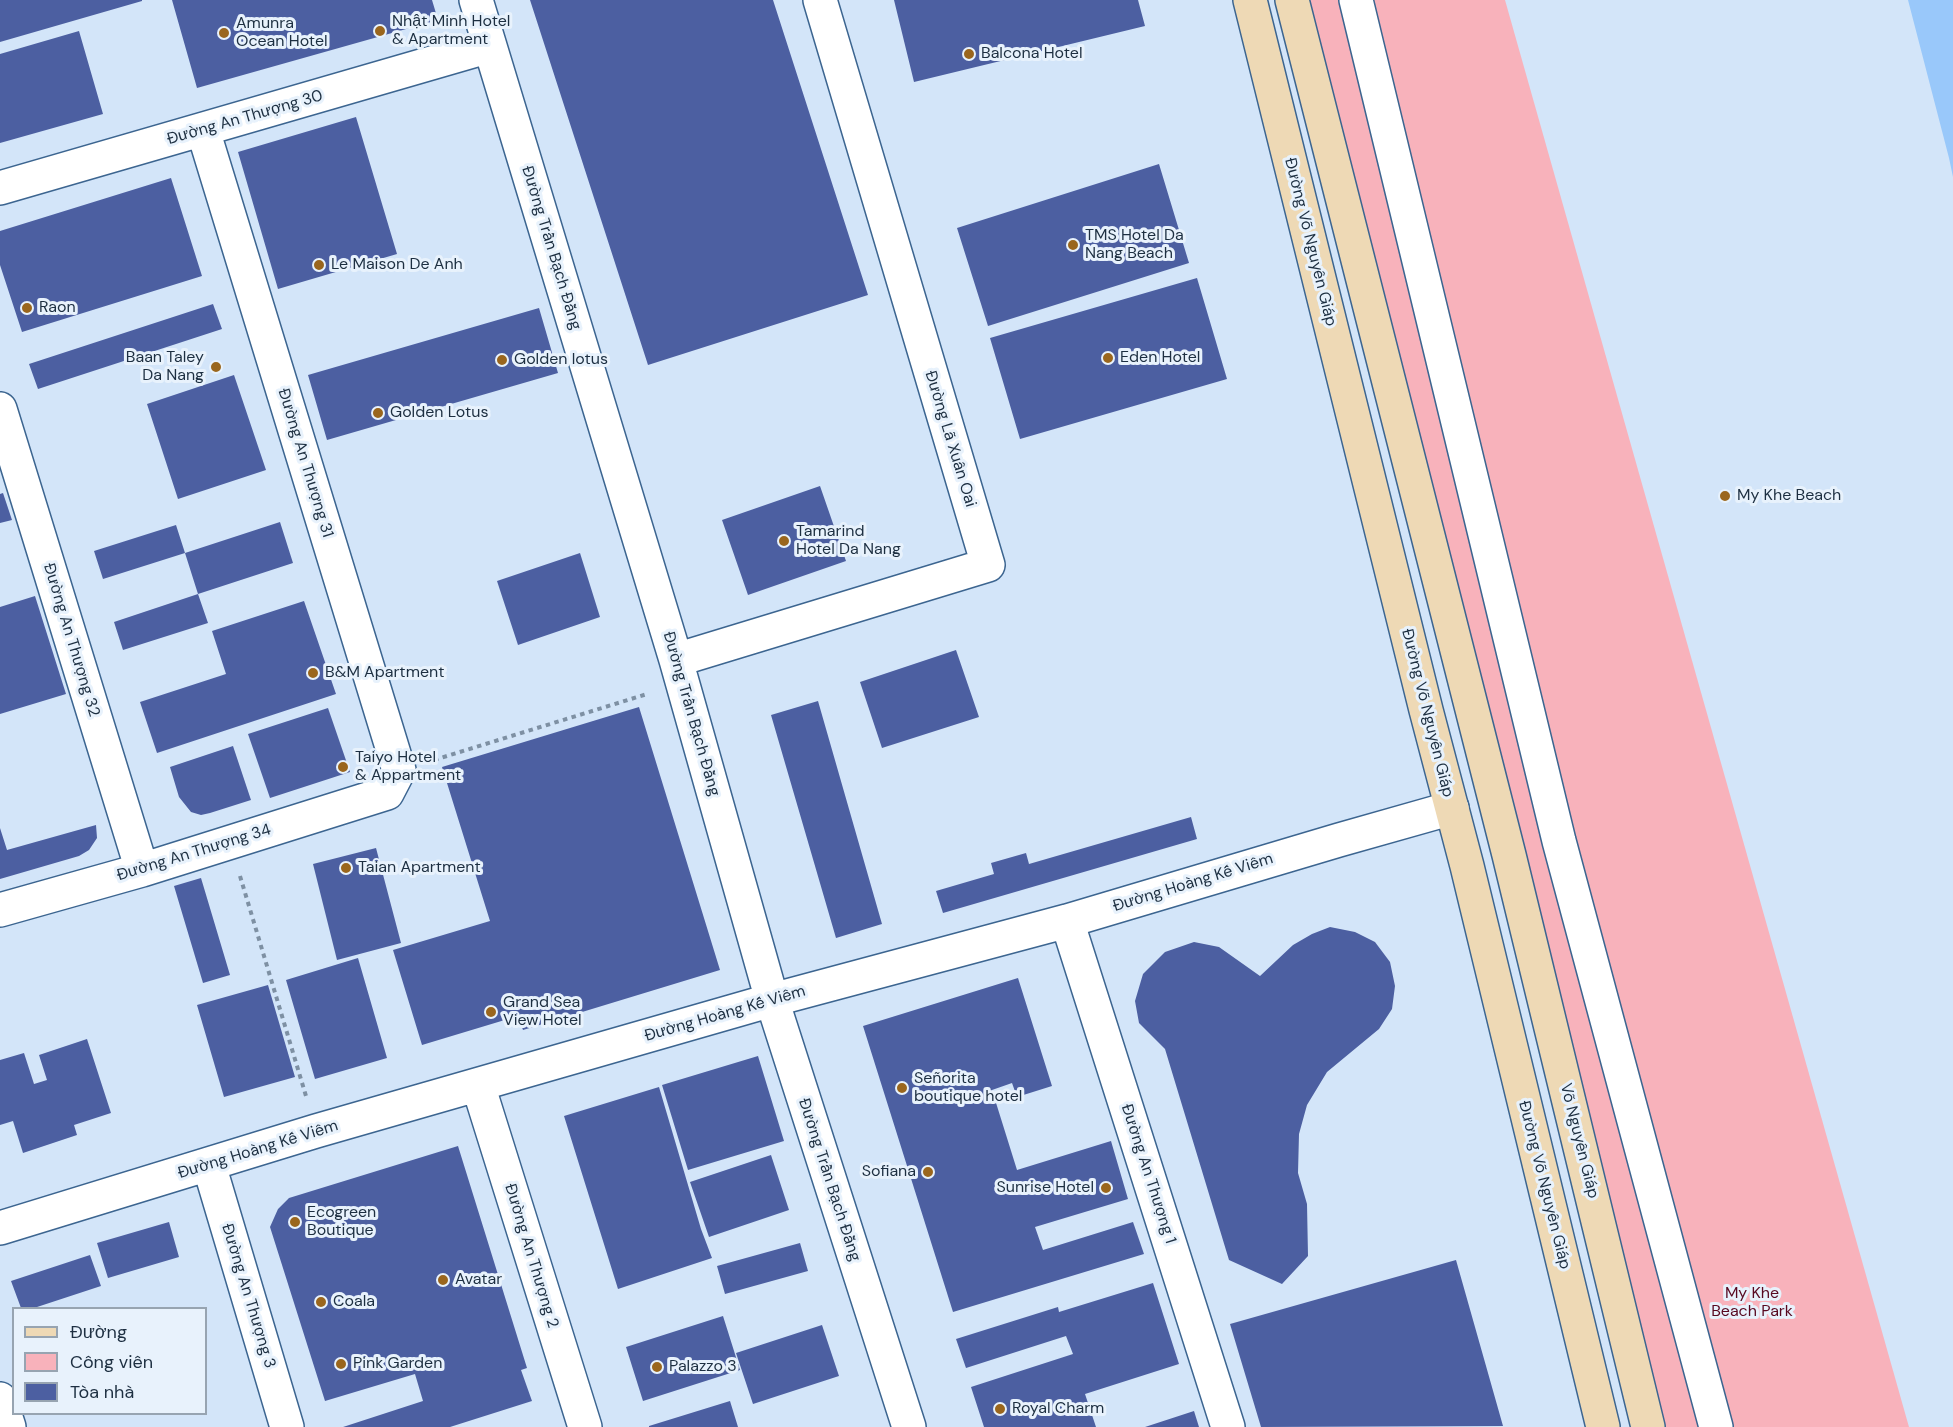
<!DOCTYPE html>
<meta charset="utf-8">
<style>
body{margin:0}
#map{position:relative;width:1953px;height:1427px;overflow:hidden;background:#d3e5f9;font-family:"DM Sans",sans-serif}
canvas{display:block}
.legend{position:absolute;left:12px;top:1307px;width:195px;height:108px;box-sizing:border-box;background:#e8f2fc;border:2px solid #97a4b1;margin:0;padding:8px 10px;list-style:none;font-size:18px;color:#1d2f41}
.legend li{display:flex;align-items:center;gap:12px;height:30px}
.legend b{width:30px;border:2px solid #97a4b1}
</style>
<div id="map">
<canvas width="1953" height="1427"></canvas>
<ul class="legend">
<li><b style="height:8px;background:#eed9b5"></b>Đường</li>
<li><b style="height:16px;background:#f8b2bb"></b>Công viên</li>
<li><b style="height:16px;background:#4c5fa1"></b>Tòa nhà</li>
</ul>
</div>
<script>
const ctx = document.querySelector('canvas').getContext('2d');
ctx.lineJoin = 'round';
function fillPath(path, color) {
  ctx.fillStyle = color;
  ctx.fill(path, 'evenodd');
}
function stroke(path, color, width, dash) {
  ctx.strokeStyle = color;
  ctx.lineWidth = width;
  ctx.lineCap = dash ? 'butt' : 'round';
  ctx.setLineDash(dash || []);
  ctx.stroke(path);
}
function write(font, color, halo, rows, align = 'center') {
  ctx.font = font + ' "DM Sans",sans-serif';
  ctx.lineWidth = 6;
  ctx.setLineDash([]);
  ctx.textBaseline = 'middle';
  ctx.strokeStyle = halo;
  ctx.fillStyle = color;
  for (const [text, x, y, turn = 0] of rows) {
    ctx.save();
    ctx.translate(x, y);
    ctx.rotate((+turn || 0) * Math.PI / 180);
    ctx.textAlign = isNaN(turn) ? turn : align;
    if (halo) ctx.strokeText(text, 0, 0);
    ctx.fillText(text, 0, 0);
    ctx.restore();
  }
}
fillPath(new Path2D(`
 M1301 0H1505L1909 1427H1662Z`), '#f8b2bb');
fillPath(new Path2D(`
 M1908 0H1953V177L1949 158Z`), '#99c8fa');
fillPath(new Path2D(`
 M0 0H142V1L0 42Z
 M172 0H432L438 20 197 88Z
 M530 0H773L868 295 648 365Z
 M894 0H1138L1145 26 914 82Z
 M79 31 103 114 0 143V54Z
 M356 117 397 254 278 289 238 152Z
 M1159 164 1189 263 988 326 957 228Z
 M171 178 202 276 22 332 0 265V231Z
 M1197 278 1227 379 1020 439 990 338Z
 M213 304 222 329 38 389 29 364Z
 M539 308 558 373 327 440 308 375Z
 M234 375 266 470 178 499 147 404Z
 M820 486 846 561 748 595 722 520Z
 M3 493 12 520 0 523V494Z
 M280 522 293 563 198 594 185 553Z
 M176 525 185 553 103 579 94 551Z
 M580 553 600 617 518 645 497 581Z
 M198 594 208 623 123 650 114 622Z
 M35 596 66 694 0 714V607Z
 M304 601 336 694 157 753 140 702 226 674 212 631Z
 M956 650 979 717 882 748 860 682Z
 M818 701 882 924 836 938 771 715Z
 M639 707 720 970 523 1030 518 1016 422 1045 393 950 490 921 442 767Z
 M328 708 350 772 270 798 248 734Z
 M233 746 251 800 210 813 201 815 191 812 179 797 170 767Z
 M1191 817 1197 839 943 913 936 891 994 874 991 863 1026 853 1029 864Z
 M96 825 97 838 89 850 79 856 0 879V828L7 850Z
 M376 848 401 943 337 960 313 864Z
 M201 878 230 975 203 983 174 886Z
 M1330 927 1355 932 1375 942 1390 962 1395 986 1392 1009 1379 1029 1327 1072 1307 1105 1299 1134 1298 1173 1307 1204 1308 1256 1282 1284 1229 1260 1165 1049 1139 1023 1135 1001 1143 974 1165 952 1194 942 1219 947 1260 976 1293 945 1312 934Z
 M358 958 387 1058 315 1079 286 980Z
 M1018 978 1052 1086 1017 1097 1012 1083 992 1090 1017 1170 1111 1141 1128 1199 1035 1227 1043 1250 1133 1222 1144 1254 953 1312 863 1026Z
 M268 985 295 1077 224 1097 197 1005Z
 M87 1039 111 1113 74 1125 77 1135 23 1153 13 1121 0 1125V1060L24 1053 34 1084 47 1080 39 1055Z
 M758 1056 784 1141 688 1170 662 1085Z
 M659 1087 701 1229 712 1258 618 1289 564 1116Z
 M458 1146 527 1368 521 1370 532 1401 450 1427H343L423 1401 415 1374 325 1401 270 1227 278 1209 289 1198Z
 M771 1155 789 1210 709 1237 690 1182Z
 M169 1222 179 1257 108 1278 97 1243Z
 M800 1243 808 1271 725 1294 717 1266Z
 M90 1255 101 1286 34 1308H21L11 1281Z
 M1456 1260 1503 1426 1261 1427 1230 1324Z
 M1153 1283 1179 1364 1085 1394 1096 1427H984L971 1387 1073 1354 1066 1336 966 1368 956 1339 1058 1307 1059 1312Z
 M723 1316 740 1370 643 1401 626 1347Z
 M822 1325 839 1376 753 1404 736 1353Z
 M730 1401 738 1427H649V1426Z
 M1194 1411 1199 1427H1145Z`), '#4c5fa1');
const street = new Path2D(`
 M476 0 676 660 772 1000 909 1427
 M1356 0 1559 841 1716 1427
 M0 188 490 46
 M0 409 142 870
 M676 660 988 565 820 0
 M0 910 142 870 387 793 399 770 203 130
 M1067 921 1228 1427
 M478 1085 585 1427
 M209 1165 287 1427
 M0 1228 316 1131 772 1000 1067 921 1339 840 1452 808
 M0 1399 9 1427`);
const secondary = new Path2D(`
 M1250 0 1426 710 1467 866 1603 1427
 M1292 0 1509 855 1648 1427`);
stroke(street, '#3c6590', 36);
stroke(secondary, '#3c6590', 36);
stroke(new Path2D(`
 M434 760 647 694
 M240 876 306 1096`), '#7e90a3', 4, [4.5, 4.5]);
stroke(street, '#fff', 33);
stroke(secondary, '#eed9b5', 33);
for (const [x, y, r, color] of [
 [380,31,6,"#9a661d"],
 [224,33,6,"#9a661d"],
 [969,54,6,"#9a661d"],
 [1073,245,6,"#9a661d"],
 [319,265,6,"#9a661d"],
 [27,308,6,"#9a661d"],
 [1108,358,6,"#9a661d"],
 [502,360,6,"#9a661d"],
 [216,367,6,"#9a661d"],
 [378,413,6,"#9a661d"],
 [1725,496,6,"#9a661d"],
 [784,541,6,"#9a661d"],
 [313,673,6,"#9a661d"],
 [343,767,6,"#9a661d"],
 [346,868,6,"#9a661d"],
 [491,1012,6,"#9a661d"],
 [902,1088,6,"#9a661d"],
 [928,1172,6,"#9a661d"],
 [1106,1188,6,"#9a661d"],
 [295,1222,6,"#9a661d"],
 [443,1280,6,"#9a661d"],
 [321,1302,6,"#9a661d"],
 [341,1364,6,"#9a661d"],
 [657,1367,6,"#9a661d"],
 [1000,1409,6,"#9a661d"]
]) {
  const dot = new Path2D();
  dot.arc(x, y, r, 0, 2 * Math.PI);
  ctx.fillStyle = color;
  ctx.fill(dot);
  stroke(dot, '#e8f2fc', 2);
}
write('16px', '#1d2f41', '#e8f2fc', [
 ["Nhật Minh Hotel",392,22],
 ["& Apartment",392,40],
 ["Amunra",236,24],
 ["Ocean Hotel",236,42],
 ["Balcona Hotel",981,54],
 ["TMS Hotel Da",1085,236],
 ["Nang Beach",1085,254],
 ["Le Maison De Anh",331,265],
 ["Raon",39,308],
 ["Baan Taley",204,358,"right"],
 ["Da Nang",204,376,"right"],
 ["Eden Hotel",1120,358],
 ["Golden lotus",514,360],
 ["Golden Lotus",390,413],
 ["My Khe Beach",1737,496],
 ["Tamarind",796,532],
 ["Hotel Da Nang",796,550],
 ["B&M Apartment",325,673],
 ["Taiyo Hotel",355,758],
 ["& Appartment",355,776],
 ["Taian Apartment",358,868],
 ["Grand Sea",503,1003],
 ["View Hotel",503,1021],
 ["Señorita",914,1079],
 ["boutique hotel",914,1097],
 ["Sofiana",916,1172,"right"],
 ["Sunrise Hotel",1094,1188,"right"],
 ["Ecogreen",307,1213],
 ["Boutique",307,1231],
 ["Avatar",455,1280],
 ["Coala",333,1302],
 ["Pink Garden",353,1364],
 ["Palazzo 3",669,1367],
 ["Royal Charm",1012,1409]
], 'left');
write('16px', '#1d2f41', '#e8f2fc', [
 ["Đường An Thượng 30",245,118,-16],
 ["Đường Võ Nguyên Giáp",1310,242,76],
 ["Đường Trần Bạch Đằng",551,248,73],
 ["Đường Lã Xuân Oai",950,439,73],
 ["Đường An Thượng 31",305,463,73],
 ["Đường An Thượng 32",71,640,73],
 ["Đường Võ Nguyên Giáp",1427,713,76],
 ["Đường Trần Bạch Đằng",691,714,74],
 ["Đường An Thượng 34",194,853,-17],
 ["Đường Hoàng Kế Viêm",1193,883,-17],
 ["Đường Hoàng Kế Viêm",725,1014,-16],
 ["Võ Nguyên Giáp",1579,1141,76],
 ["Đường Hoàng Kế Viêm",258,1150,-17],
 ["Đường An Thượng 1",1148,1174,72],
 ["Đường Trần Bạch Đằng",829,1180,72],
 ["Đường Võ Nguyên Giáp",1544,1185,76],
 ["Đường An Thượng 2",531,1256,73],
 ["Đường An Thượng 3",248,1296,73]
]);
write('16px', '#580820', '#e8f2fc', [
 ["My Khe",1752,1294],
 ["Beach Park",1752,1312]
]);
</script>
